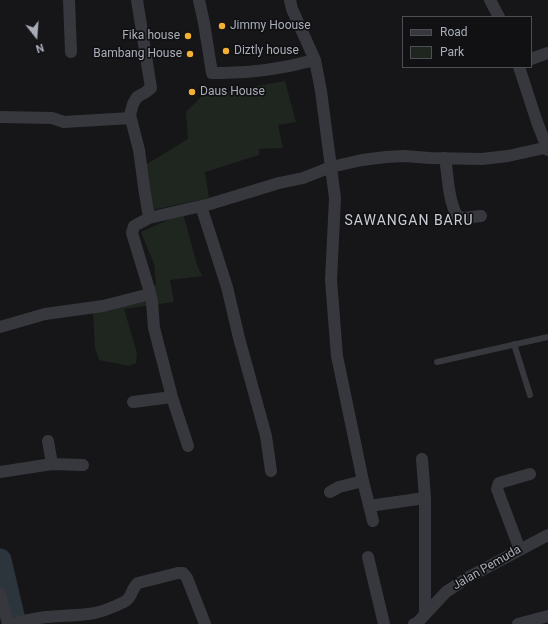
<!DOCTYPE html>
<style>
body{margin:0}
#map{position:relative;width:548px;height:624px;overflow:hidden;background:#161618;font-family:Roboto,sans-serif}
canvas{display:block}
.legend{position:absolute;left:402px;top:16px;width:130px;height:52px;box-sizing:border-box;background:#111113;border:1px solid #4d4f55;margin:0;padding:5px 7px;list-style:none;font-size:12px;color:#a8adb8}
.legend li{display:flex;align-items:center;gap:8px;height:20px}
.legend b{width:20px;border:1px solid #4d4f55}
.north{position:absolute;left:16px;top:16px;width:40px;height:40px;-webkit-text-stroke:3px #111113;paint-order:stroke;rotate:163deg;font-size:11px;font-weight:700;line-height:16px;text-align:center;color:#a8adb8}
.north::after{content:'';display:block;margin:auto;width:14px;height:18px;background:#a8adb8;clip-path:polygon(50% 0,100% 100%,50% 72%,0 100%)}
</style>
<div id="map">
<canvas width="548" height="624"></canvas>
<ul class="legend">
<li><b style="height:5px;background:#37383d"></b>Road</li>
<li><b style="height:11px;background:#1e261f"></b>Park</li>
</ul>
<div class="north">N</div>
</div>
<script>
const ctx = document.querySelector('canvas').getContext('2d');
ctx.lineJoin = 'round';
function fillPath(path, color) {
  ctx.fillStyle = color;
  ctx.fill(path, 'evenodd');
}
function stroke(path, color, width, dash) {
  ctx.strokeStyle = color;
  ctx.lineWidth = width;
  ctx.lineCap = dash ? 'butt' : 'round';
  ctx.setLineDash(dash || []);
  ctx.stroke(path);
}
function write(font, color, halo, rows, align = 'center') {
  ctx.font = font + ' Roboto,sans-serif';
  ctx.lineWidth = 3.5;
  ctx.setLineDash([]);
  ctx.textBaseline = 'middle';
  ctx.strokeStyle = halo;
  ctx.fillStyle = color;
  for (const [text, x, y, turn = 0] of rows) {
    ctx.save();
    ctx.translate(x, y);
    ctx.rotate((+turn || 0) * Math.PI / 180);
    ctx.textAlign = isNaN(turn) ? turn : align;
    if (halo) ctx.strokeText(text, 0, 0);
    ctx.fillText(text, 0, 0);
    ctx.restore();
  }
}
fillPath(new Path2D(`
 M285 81 296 122 278 125 283 148 259 149V155L205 172 209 198 152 210 142 167 188 139 186 112 202 96Z
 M183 213 197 265 202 276 170 280 174 302 124 309 137 353 136 363 129 366 99 360 95 348 93 312 139 295 156 285 154 264 141 232Z`), '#1e261f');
stroke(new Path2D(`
 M0 560 15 624`), '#2c353c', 23);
stroke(new Path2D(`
 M514 344 530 395
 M437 362 548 337`), '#37383d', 6);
stroke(new Path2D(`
 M69 0 71 52
 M137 0 151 88 146 92 137 97 133 104 130 115 139 150 144 187 149 218
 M199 0 204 23 212 73C247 74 281 69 315 60
 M290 0 292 9 315 60 321 91 335 198 331 280 337 356 363 481 373 521
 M490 0 499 17
 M531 59 548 53
 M519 67 537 122 548 150
 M0 117 52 118 64 122 131 118
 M445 158C448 176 448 199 457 216L463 218 481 216
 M201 206 227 287 239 338 266 436 271 471
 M0 327 45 314 103 306 150 294
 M133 402 172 397
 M48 441 52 464
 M188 446 172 397 154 328 152 301 149 289 132 233 134 226 149 218 210 204 279 183 303 178 331 167 362 160 386 157 404 156 430 158 482 159 508 156 548 147
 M422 459 425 498V614
 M0 472 52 464 83 465
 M330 492 339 487 363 481
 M369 506 425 498
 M520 550 497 489 499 483 530 474
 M368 557 384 624
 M0 594 8 624
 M15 624C38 615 63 617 88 614 100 613 114 607 124 602 133 598 131 588 138 583L178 573H183L187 578 205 624
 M414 624 417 623 446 592 467 578 548 535
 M518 624 548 616`), '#37383d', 12);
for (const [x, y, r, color] of [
 [222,26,4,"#f2b134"],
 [188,36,4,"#f2b134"],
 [226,51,4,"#f2b134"],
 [190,54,4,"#f2b134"],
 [192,92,4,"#f2b134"]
]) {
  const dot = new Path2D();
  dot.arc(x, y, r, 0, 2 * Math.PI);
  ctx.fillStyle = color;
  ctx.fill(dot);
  stroke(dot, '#111113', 1.5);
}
write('12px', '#a8adb8', '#111113', [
 ["Jimmy Hoouse",230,26],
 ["Fika house",180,36,"right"],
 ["Diztly house",234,51],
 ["Bambang House",182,54,"right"],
 ["Daus House",200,92]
], 'left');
write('12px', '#a8adb8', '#111113', [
 ["Jalan Pemuda",487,568,-30]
]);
ctx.letterSpacing = '1px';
write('14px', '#c9ccd4', '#111113', [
 ["SAWANGAN BARU",409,221]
]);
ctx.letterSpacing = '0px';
</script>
